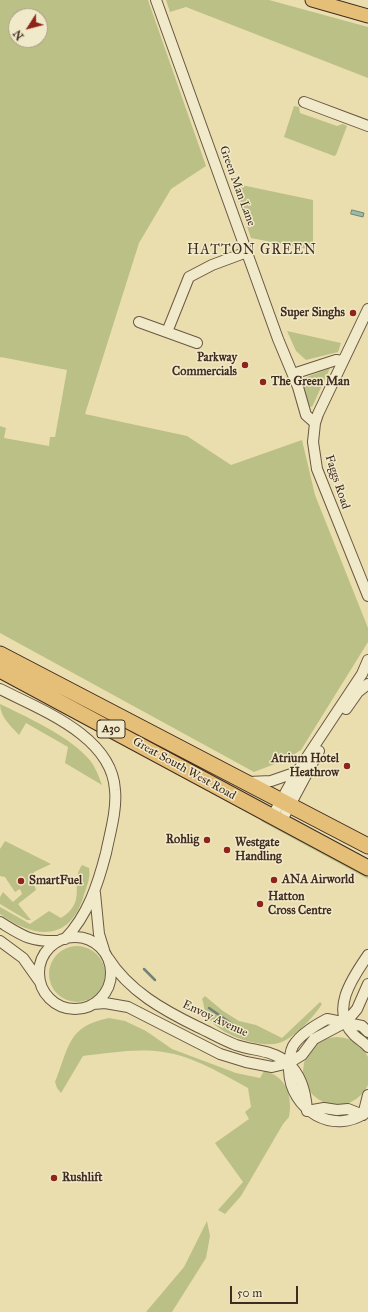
<!DOCTYPE html>
<style>
body{margin:0}
#map{position:relative;width:368px;height:1312px;overflow:hidden;background:#eadeae;font-family:"IM FELL Great Primer",serif}
canvas{display:block}
.north{position:absolute;left:8px;top:8px;width:40px;height:40px;box-sizing:border-box;background:#f1eaca;border:1px solid #aa9e86;border-radius:50%;rotate:234deg;font-size:11px;font-weight:700;line-height:16px;text-align:center;color:#402c20}
.north::after{content:'';display:block;margin:auto;width:14px;height:18px;background:#8f2418;clip-path:polygon(50% 0,100% 100%,50% 72%,0 100%)}
.scale{position:absolute;left:230px;top:1286px;width:68px;height:18px;box-sizing:border-box;border:2px solid #402c20;border-top:0;padding-left:5px;font-size:12px;line-height:14px;white-space:nowrap;color:#402c20;-webkit-text-stroke:3px #f1eaca;paint-order:stroke}
</style>
<div id="map">
<canvas width="368" height="1312"></canvas>
<div class="north">N</div>
<div class="scale">50 m</div>
</div>
<script>
const ctx = document.querySelector('canvas').getContext('2d');
ctx.lineJoin = 'round';
function fillPath(path, color) {
  ctx.fillStyle = color;
  ctx.fill(path, 'evenodd');
}
function stroke(path, color, width, dash) {
  ctx.strokeStyle = color;
  ctx.lineWidth = width;
  ctx.lineCap = dash ? 'butt' : 'round';
  ctx.setLineDash(dash || []);
  ctx.stroke(path);
}
function write(font, color, halo, rows, align = 'center') {
  ctx.font = font + ' "IM FELL Great Primer",serif';
  ctx.lineWidth = 3;
  ctx.setLineDash([]);
  ctx.textBaseline = 'middle';
  ctx.strokeStyle = halo;
  ctx.fillStyle = color;
  for (const [text, x, y, turn = 0] of rows) {
    ctx.save();
    ctx.translate(x, y);
    ctx.rotate((+turn || 0) * Math.PI / 180);
    ctx.textAlign = isNaN(turn) ? turn : align;
    if (halo) ctx.strokeText(text, 0, 0);
    ctx.fillText(text, 0, 0);
    ctx.restore();
  }
}
fillPath(new Path2D(`
 M0 0H148L206 166 171 189 139 243 85 414 187 436 231 465 302 440 315 495 368 628V642L301 750 285 760 254 772 0 633V426L6 428 4 438 49 446 50 437H55L67 370 1 357 0 358ZM16 16H40V40H16Z
 M166 0H269L368 27V78L186 7 170 12Z
 M294 106 299 107 300 113 337 126 343 124 347 126 336 155 334 156 284 137Z
 M232 183 313 200V250L251 238Z
 M287 331 341 343 338 352 306 360 296 351Z
 M330 368 312 407 308 406 302 381 304 378Z
 M0 704C25 716 66 735 85 755 94 763 98 774 102 785L65 763 68 747 26 723 19 735C11 726 0 717 0 704Z
 M262 818 367 875 368 879 261 821Z
 M5 841 51 864 34 872 32 879 36 890 18 904 31 920H27L0 904V897L3 892 13 902 22 894 20 889 15 892 5 877 0 876V849Z
 M82 865 89 868C91 878 86 888 83 898 68 944 32 937 0 914V907L30 924 49 911 61 918C88 901 69 884 82 865Z
 M49 974a28 28 0 1 1 56 0a28 28 0 1 1-56 0Z
 M205 996 223 1011 239 1021 256 1025 282 1038 320 1002 322 1004C314 1017 293 1039 279 1043 260 1049 217 1034 207 1016 204 1011 204 1004 202 999Z
 M109 1018 125 1021 146 1031 172 1049 236 1073 260 1078 264 1071C286 1076 293 1095 289 1117L283 1124 241 1196 225 1214 218 1210 243 1182 215 1143 249 1119 245 1112 251 1107 248 1088C222 1074 193 1056 163 1052 137 1048 109 1053 83 1056L61 1093 57 1088 55 1082C69 1048 67 1026 109 1018Z
 M303 1071a34 34 0 1 1 68 0a34 34 0 1 1-68 0Z
 M207 1221 210 1236 206 1258 172 1312H146L184 1267Z`), '#bbc087');
const water = new Path2D(`
 M352 210 364 213 363 217 351 214Z`);
fillPath(water, '#98bcaa');
stroke(water, '#758273', 1);
stroke(new Path2D(`
 M144 969 155 980
 M209 1008 232 1024 235 1031`), '#758273', 2.5);
const minor = new Path2D(`
 M156 0 278 339 298 387 306 415 315 423
 M304 102 368 126
 M368 309 318 414 315 423 313 442 317 469 368 596
 M139 322 197 343
 M167 332 189 277 212 265 247 252
 M293 374 336 360 343 361
 M0 689C41 710 112 736 115 790 117 810 110 833 106 853 98 884 88 915 65 939
 M346 709 358 692 368 684
 M249 782 271 781 297 772
 M272 817 297 772 362 674 368 660
 M281 822 319 751
 M95 893 99 934 104 950
 M0 922C23 936 30 942 58 941
 M39 973a36 36 0 1 1 72 0a36 36 0 1 1-72 0Z
 M0 941 23 958 40 982
 M368 955C353 977 329 1010 354 1035 358 1039 364 1042 368 1047
 M108 958C129 991 163 1010 198 1027 211 1033 223 1040 236 1045 254 1051 272 1050 287 1062 301 1074 306 1093 307 1111
 M93 1004 105 1003 128 1007 220 1054 246 1062 272 1067 289 1063 302 1055 314 1039 346 1022 357 1009 368 984
 M368 1032 362 1026 327 1019C316 1025 300 1034 293 1046 290 1052 289 1062 289 1070 290 1110 334 1137 368 1111
 M307 1111 324 1108 337 1110 348 1109 363 1115
 M363 1115 368 1095`);
const major = new Path2D(`
 M312 0 368 16`);
const highway = new Path2D(`
 M0 654 368 846
 M0 670 368 868`);
stroke(minor, '#6a5844', 12);
stroke(major, '#402c20', 15);
stroke(highway, '#402c20', 17);
stroke(minor, '#f1eaca', 10);
stroke(major, '#e5bf77', 13);
stroke(highway, '#e5bf77', 15);
for (const [x, y, r, color] of [
 [353,313,4,"#8f2418"],
 [245,365,4,"#8f2418"],
 [263,382,4,"#8f2418"],
 [347,766,4,"#8f2418"],
 [207,840,4,"#8f2418"],
 [227,850,4,"#8f2418"],
 [274,880,4,"#8f2418"],
 [21,881,4,"#8f2418"],
 [260,904,4,"#8f2418"],
 [54,1178,4,"#8f2418"]
]) {
  const dot = new Path2D();
  dot.arc(x, y, r, 0, 2 * Math.PI);
  ctx.fillStyle = color;
  ctx.fill(dot);
  stroke(dot, '#f1eaca', 1.5);
}
for (const [x, y, w] of [
 [111,729,28]
]) {
  const box = new Path2D();
  box.roundRect(x - w / 2, y - 9, w, 18, 3);
  ctx.fillStyle = '#f1eaca';
  ctx.fill(box);
  stroke(box, '#402c20', 1);
}
write('bold 11px', '#402c20', null, [
 ["A30",111,729]
]);
write('12px', '#402c20', '#f1eaca', [
 ["Green Man Lane",237,186,70],
 ["Faggs Road",337,482,72],
 ["Great South West Road",184,769,29],
 ["Envoy Avenue",215,1019,25]
]);
write('bold 12px', '#402c20', '#f1eaca', [
 ["Super Singhs",345,313,"right"],
 ["Parkway",237,358,"right"],
 ["Commercials",237,372,"right"],
 ["The Green Man",271,382],
 ["Atrium Hotel",339,759,"right"],
 ["Heathrow",339,773,"right"],
 ["Rohlig",199,840,"right"],
 ["Westgate",235,843],
 ["Handling",235,857],
 ["ANA Airworld",282,880],
 ["SmartFuel",29,881],
 ["Hatton",268,897],
 ["Cross Centre",268,911],
 ["Rushlift",62,1178]
], 'left');
ctx.letterSpacing = '1px';
write('14px', '#402c20', '#f1eaca', [
 ["HATTON GREEN",252,251]
]);
ctx.letterSpacing = '0px';
</script>
